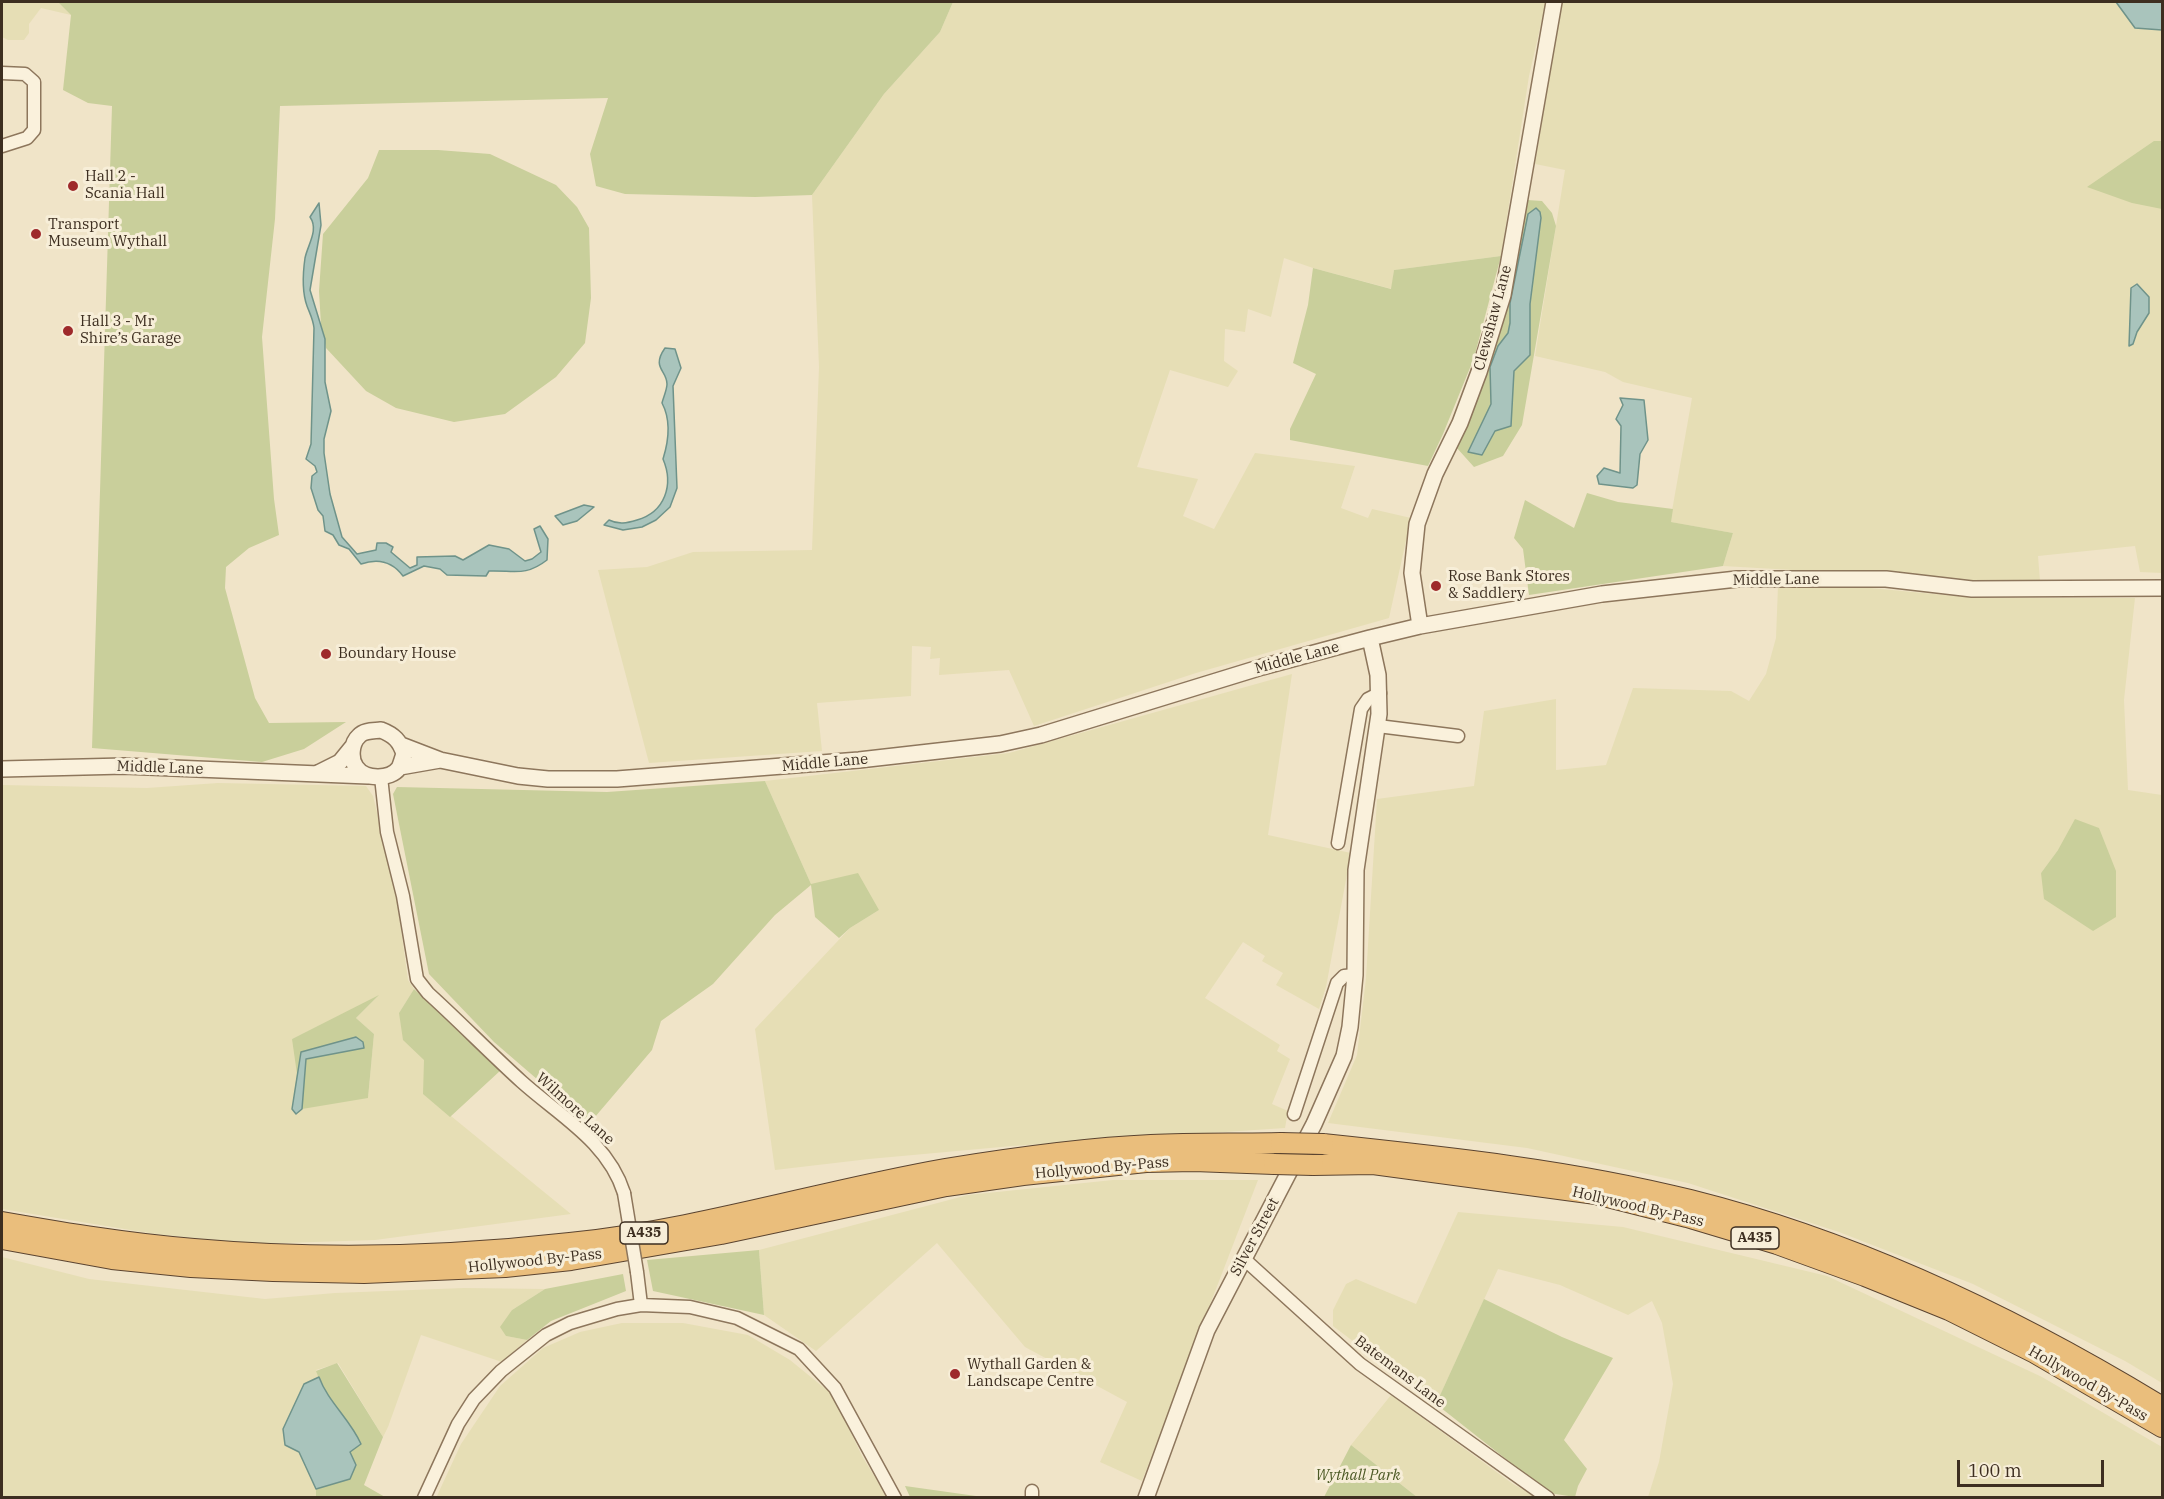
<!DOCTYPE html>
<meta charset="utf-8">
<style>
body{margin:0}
#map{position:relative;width:2164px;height:1499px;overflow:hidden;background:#f0e4c8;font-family:"IBM Plex Serif",serif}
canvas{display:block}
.frame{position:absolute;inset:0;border:3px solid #3d2e20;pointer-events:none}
.scale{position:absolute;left:1957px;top:1460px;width:147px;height:27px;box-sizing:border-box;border:3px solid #3d2e20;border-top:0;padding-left:8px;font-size:18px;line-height:21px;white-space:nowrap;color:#3d2e20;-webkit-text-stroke:4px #f7eed8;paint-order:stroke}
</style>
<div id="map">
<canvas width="2164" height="1499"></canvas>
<div class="frame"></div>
<div class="scale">100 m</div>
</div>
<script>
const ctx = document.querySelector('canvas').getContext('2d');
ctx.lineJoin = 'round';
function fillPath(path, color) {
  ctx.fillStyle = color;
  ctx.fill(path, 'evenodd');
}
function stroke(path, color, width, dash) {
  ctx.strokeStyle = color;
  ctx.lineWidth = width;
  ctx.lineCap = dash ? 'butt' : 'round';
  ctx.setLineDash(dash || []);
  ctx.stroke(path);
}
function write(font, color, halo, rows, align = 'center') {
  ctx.font = font + ' "IBM Plex Serif",serif';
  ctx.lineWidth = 6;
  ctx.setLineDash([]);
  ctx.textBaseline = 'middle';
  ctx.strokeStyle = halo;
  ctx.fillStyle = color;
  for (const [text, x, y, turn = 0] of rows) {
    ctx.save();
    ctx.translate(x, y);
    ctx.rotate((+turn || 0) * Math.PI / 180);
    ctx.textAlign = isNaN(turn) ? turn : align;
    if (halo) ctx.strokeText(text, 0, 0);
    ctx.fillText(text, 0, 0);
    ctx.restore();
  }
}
fillPath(new Path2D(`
 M2 2H58L71 15 41 8 29 24V33L24 40H8L2 37Z
 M953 2H1546L1529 76 1501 256 1394 270 1392 289 1313 268 1284 258 1271 317 1248 309 1245 332 1225 329 1224 361 1238 371 1228 387 1170 370 1137 467 1198 479 1183 516 1214 529 1255 453 1355 466 1341 508 1368 518 1372 509 1411 518 1389 618 1196 673 1034 726 1009 670 939 675 940 658 930 659 931 647 912 646 911 696 817 703 822 751 649 763 598 570 647 567 693 552 812 550 819 367 812 195 884 94 940 32Z
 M1562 2H2162V573L2140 572 2135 546 2038 556 2040 581 1967 580 1723 566 1733 533 1670 522 1692 398 1623 382 1605 372 1535 356 1565 170 1535 164Z
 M1839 585 1976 598H2135L2124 700 2128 790 2162 795V1383L2125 1361 1973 1284 1839 1232 1688 1183 1527 1148 1328 1123 1357 1055 1366 978 1377 799 1474 786 1484 711 1556 699V770L1606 765 1633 688 1731 691 1749 701 1766 674 1776 638 1778 586ZM2058 850 2093 931 2041 873Z
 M1292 674 1268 835 1351 853 1326 987 1319 1009 1276 985 1283 973 1262 961 1265 956 1243 942 1205 998 1280 1045 1277 1051 1290 1059 1272 1104 1288 1111 1285 1128 1012 1146 869 1159 775 1170 755 1029 850 928 879 910 811 884 765 781 1009 753Z
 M218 783 366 786 373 796 395 886 408 980 414 989 399 1013 424 1059V1094L571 1214 375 1240 254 1244 155 1234 2 1209V785L147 788ZM377 997 356 1018 374 1034 368 1098 292 1039Z
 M1113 1180H1258L1142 1481 1100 1462 1127 1402 1025 1347 937 1243 816 1351 764 1315 759 1250 968 1195Z
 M1458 1212 1623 1227 1827 1276 2042 1377 2162 1447V1497H1648L1659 1462 1673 1384 1662 1323 1652 1301 1628 1315 1560 1285 1498 1269 1436 1404 1333 1326V1310L1346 1284 1356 1279 1416 1304Z
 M2 1257 89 1279 265 1299 335 1293 464 1288 545 1289 512 1310 506 1336 527 1340 502 1362 421 1335 388 1427 383 1437 338 1363 316 1370 319 1377 304 1384 283 1429 299 1452 316 1489V1497L2 1498Z
 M622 1323H683L748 1335 790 1360 833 1395 862 1456 887 1497 436 1498 461 1444 500 1386 543 1348 580 1332Z
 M1391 1395 1513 1484 1537 1497H1417L1351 1445Z`), '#e6deb5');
fillPath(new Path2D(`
 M58 2H953L940 32 884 94 812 195 755 197 625 194 596 186 590 154 608 98 280 106 275 219 262 337 274 499 279 535 249 548 226 567 225 588 255 698 269 723 346 722 304 749 262 762 92 748 112 106 88 103 63 90 71 15Z
 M2154 141H2162V209L2132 203 2087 187Z
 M379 150H438L490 154 556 185 577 207 589 228 591 298 585 343 556 377 505 414 454 422 396 408 366 391 326 348 321 325 319 291 323 234 368 178Z
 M1527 200 1542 201 1552 213 1556 226 1522 425 1503 456 1474 467 1456 447 1510 289Z
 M1501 256 1474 358 1443 434 1428 466 1290 440V429L1316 374 1293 363 1308 305 1313 268 1391 289 1394 270Z
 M1587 493 1618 502 1673 509 1671 522 1733 533 1723 566 1529 595 1523 549 1514 538 1525 500 1574 528Z
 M765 781 811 884 858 873 879 910 850 928 839 938 815 917 811 885 775 915 713 984 661 1021 652 1050 589 1124 494 1042 429 974 393 794 397 787 607 792Z
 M2075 819 2099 828 2116 871V917L2093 931 2044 899 2041 873 2058 850Z
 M414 989 501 1070 450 1117 423 1094 424 1060 403 1040 399 1013Z
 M379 995 356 1018 374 1034 368 1098 302 1109 303 1094 294 1095 297 1074 292 1039Z
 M759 1250 764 1315 653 1291 647 1260Z
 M623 1274 626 1291 551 1321 527 1340 506 1336 500 1327 512 1310 545 1289Z
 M1484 1299 1562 1337 1613 1358 1564 1440 1587 1469 1578 1486 1575 1497 1549 1493 1436 1404Z
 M337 1363 383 1437 364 1485 385 1497 316 1498V1489L350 1479V1452L332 1401 324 1392 316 1371Z
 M1351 1445 1417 1497H1324Z
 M905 1486 983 1497H910Z`), '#c9cf9b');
const water = new Path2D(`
 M2116 2H2162V30L2135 28Z
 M319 203 321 225 310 290 325 339V382L331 411 324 439V453L330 494 342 537 357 554 376 550 377 543H386L393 547 391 552 410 568 417 565V557L455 556 463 560 489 545 509 549 525 561 532 559 541 552 534 529 540 526 548 539 547 560C525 577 514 570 489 571L486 576 447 575 440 569 424 566 403 576C392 561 378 558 361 564L349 549 339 545 333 535 325 531 323 516 318 510 311 488 312 476 317 472 315 466 306 459 311 444 314 328C313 319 310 314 307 306 302 292 303 272 305 258 308 244 319 230 310 217Z
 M1536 208 1540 212 1541 218 1530 304V355L1514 371 1511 426 1495 431 1482 455 1468 452 1491 404 1490 367 1498 346 1508 333 1510 323V303L1528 214Z
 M2137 284 2149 297V313L2137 332 2133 344 2129 346 2131 288Z
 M665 348 675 349 681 368 673 386 677 488 670 507 656 520 642 527 623 530 604 525 609 520C619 525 627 523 637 520 665 512 674 485 663 459 669 440 671 420 662 403 663 398 667 390 667 384 667 370 651 368 665 348Z
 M1620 398 1644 400 1648 440 1640 454 1637 485 1633 488 1599 484 1597 476 1604 468 1620 473 1621 426 1616 419 1623 405Z
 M584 505 594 507 577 521 563 525 555 516Z
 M356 1037 363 1042 364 1048 306 1059 302 1109 296 1114 292 1109 301 1052Z
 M319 1377C328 1402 350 1419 361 1444L350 1452 356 1465 350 1479 316 1489 299 1452 285 1445 283 1429 304 1384Z`);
fillPath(water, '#a9c4bc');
stroke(water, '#6f938a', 1.5);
const minor = new Path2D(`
 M2 73 25 74 34 82V130L27 138 2 146
 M1378 726 1458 736
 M381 777 387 832 403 896 417 979 428 993C460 1022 490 1053 522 1082 560 1116 608 1142 624 1193
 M1338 843 1361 709 1368 699 1380 693
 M1294 1114 1337 983 1344 976 1355 975
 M1243 1258 1360 1364 1548 1498
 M637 1272 641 1305
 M1032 1491V1498
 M424 1498 458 1424 474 1399 501 1371 546 1335 570 1323 617 1309 641 1305 690 1307 737 1318 799 1349 835 1388 895 1498`);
const tertiary = new Path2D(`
 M1420 626 1412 573 1417 524 1435 474 1460 423 1479 372 1503 295 1554 2
 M381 730C394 735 400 741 404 754 402 759 401 764 399 768 390 780 365 780 356 767 350 759 351 743 359 736 364 730 374 731 381 730Z
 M401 745 440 760 518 776 548 779H617L859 760 1000 744 1041 735 1262 667 1370 638 1420 626 1602 594 1737 579H1886L1972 589 2162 588
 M400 767 440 760
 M2 769 124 766 368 776
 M318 773 340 762 353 746
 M1146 1498 1207 1330 1314 1124 1344 1056 1350 1027 1355 975 1356 870 1379 714 1378 675 1370 638`);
const trunk = new Path2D(`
 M1323 1144C1446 1157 1570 1170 1690 1200 1858 1242 2016 1318 2162 1407
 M1313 1165 1373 1164 1596 1194 1687 1217 1777 1244 1865 1276 1949 1310 2035 1353 2162 1427
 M2 1222C65 1233 129 1244 194 1249 318 1260 446 1257 570 1243 697 1230 820 1191 945 1169 1013 1158 1082 1148 1151 1145 1194 1143 1238 1144 1281 1143
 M2 1239 112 1259 191 1267 273 1271 364 1273 505 1267 571 1260 721 1234 946 1186 1023 1175 1146 1162 1194 1161 1274 1164`);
stroke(minor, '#8d765c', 15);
stroke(tertiary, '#8d765c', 18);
stroke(trunk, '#5b4430', 22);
stroke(minor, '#faf1dc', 12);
stroke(tertiary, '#faf1dc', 15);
stroke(trunk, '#eabe7c', 20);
const minorBridge = new Path2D(`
 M624 1193 637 1272`);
const trunkBridge = new Path2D(`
 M1281 1143 1323 1144
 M1274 1164 1313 1165`);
stroke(minorBridge, '#8d765c', 15, []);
stroke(trunkBridge, '#5b4430', 22, []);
stroke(minorBridge, '#faf1dc', 12);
stroke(trunkBridge, '#eabe7c', 20);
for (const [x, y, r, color] of [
 [73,186,6,"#9e2a2b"],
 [36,234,6,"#9e2a2b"],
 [68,331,6,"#9e2a2b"],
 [1436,586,6,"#9e2a2b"],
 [326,654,6,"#9e2a2b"],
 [955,1374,6,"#9e2a2b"]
]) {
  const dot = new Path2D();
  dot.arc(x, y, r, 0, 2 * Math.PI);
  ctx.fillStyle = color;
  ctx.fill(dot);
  stroke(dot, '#f7eed8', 2);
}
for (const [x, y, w] of [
 [644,1233,48],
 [1755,1238,48]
]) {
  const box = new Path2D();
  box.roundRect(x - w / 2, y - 11, w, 22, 4.5);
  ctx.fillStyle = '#f7eed8';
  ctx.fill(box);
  stroke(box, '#3d2e20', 1.5);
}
write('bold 14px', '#3d2e20', null, [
 ["A435",644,1233],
 ["A435",1755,1238]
]);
write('15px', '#3d2e20', '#f7eed8', [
 ["Hall 2 -",85,177],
 ["Scania Hall",85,194],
 ["Transport",48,225],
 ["Museum Wythall",48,242],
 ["Hall 3 - Mr",80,322],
 ["Shire’s Garage",80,339],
 ["Rose Bank Stores",1448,577],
 ["& Saddlery",1448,594],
 ["Boundary House",338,654],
 ["Wythall Garden &",967,1365],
 ["Landscape Centre",967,1382]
], 'left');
write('15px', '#3d2e20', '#f7eed8', [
 ["Clewshaw Lane",1493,318,-75],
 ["Middle Lane",1776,580,-1],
 ["Middle Lane",1297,658,-15],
 ["Middle Lane",825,763,-5],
 ["Middle Lane",160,768,2],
 ["Wilmore Lane",575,1109,42],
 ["Hollywood By-Pass",1102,1168,-5],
 ["Hollywood By-Pass",1638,1207,13],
 ["Silver Street",1255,1237,-62],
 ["Hollywood By-Pass",535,1261,-6],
 ["Batemans Lane",1400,1372,37],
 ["Hollywood By-Pass",2088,1384,30]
]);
write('italic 15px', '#4d5a26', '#f7eed8', [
 ["Wythall Park",1358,1476]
]);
</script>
